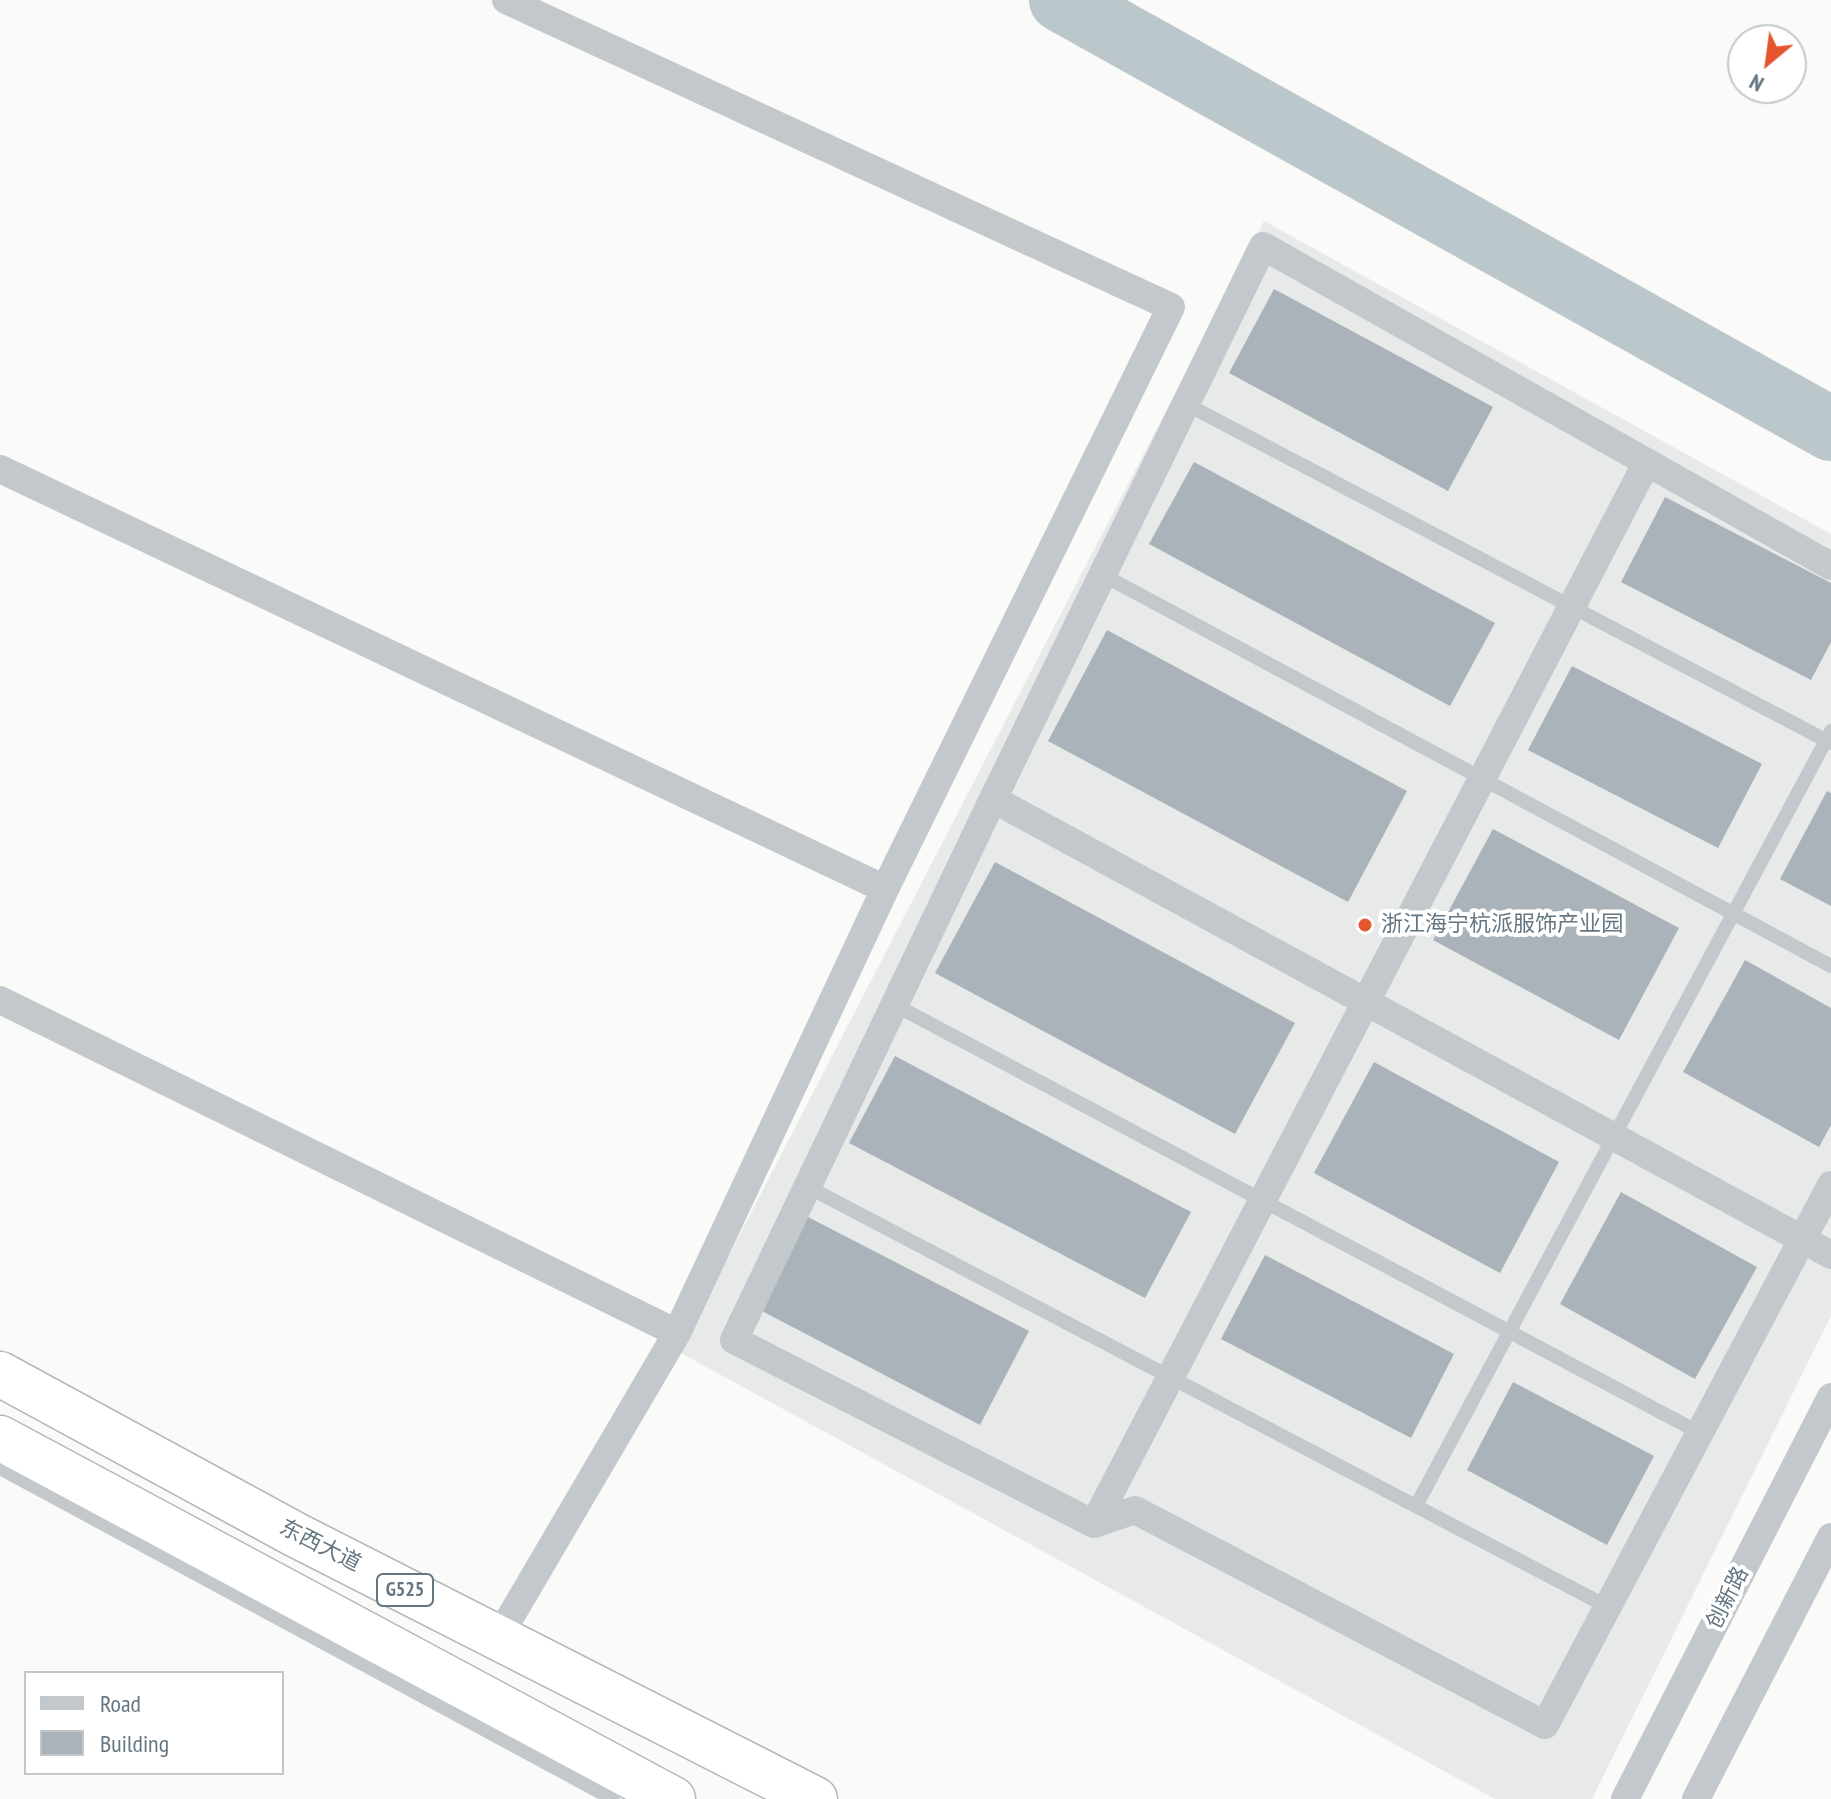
<!DOCTYPE html>
<meta charset="utf-8">
<style>
body{margin:0}
#map{position:relative;width:1831px;height:1799px;overflow:hidden;background:#fafaf8;font-family:"PT Sans Narrow",sans-serif}
canvas{display:block}
.legend{position:absolute;left:24px;top:1671px;width:260px;height:104px;box-sizing:border-box;background:#fff;border:2px solid #c1c8cd;margin:0;padding:10px 14px;list-style:none;font-size:24px;color:#657683}
.legend li{display:flex;align-items:center;gap:16px;height:40px}
.legend b{width:40px;border:2px solid #c1c8cd}
.north{position:absolute;left:1727px;top:24px;width:80px;height:80px;box-sizing:border-box;background:#fff;border:2px solid #c1c8cd;border-radius:50%;rotate:209deg;font-size:22px;font-weight:700;line-height:32px;text-align:center;color:#657683}
.north::after{content:'';display:block;margin:auto;width:28px;height:36px;background:#e4572e;clip-path:polygon(50% 0,100% 100%,50% 72%,0 100%)}
</style>
<div id="map">
<canvas width="1831" height="1799"></canvas>
<ul class="legend">
<li><b style="height:10px;background:#c3c8cc"></b>Road</li>
<li><b style="height:22px;background:#aab3b9"></b>Building</li>
</ul>
<div class="north">N</div>
</div>
<script>
const ctx = document.querySelector('canvas').getContext('2d');
ctx.lineJoin = 'round';
function fillPath(path, color) {
  ctx.fillStyle = color;
  ctx.fill(path, 'evenodd');
}
function stroke(path, color, width, dash) {
  ctx.strokeStyle = color;
  ctx.lineWidth = width;
  ctx.lineCap = dash ? 'butt' : 'round';
  ctx.setLineDash(dash || []);
  ctx.stroke(path);
}
function write(font, color, halo, rows, align = 'center') {
  ctx.font = font + ' "PT Sans Narrow","Noto Sans SC",sans-serif';
  ctx.lineWidth = 8;
  ctx.setLineDash([]);
  ctx.textBaseline = 'middle';
  ctx.strokeStyle = halo;
  ctx.fillStyle = color;
  for (const [text, x, y, turn = 0] of rows) {
    ctx.save();
    ctx.translate(x, y);
    ctx.rotate((+turn || 0) * Math.PI / 180);
    ctx.textAlign = isNaN(turn) ? turn : align;
    if (halo) ctx.strokeText(text, 0, 0);
    ctx.fillText(text, 0, 0);
    ctx.restore();
  }
}
fillPath(new Path2D(`
 M1264 221 1831 534V1316L1592 1799H1495L679 1352Z`), '#e8e9e9');
stroke(new Path2D(`
 M1061 0 1831 429`), '#bbc7cb', 64);
fillPath(new Path2D(`
 M1274 289 1493 407 1448 491 1229 373Z
 M1194 462 1495 623 1450 706 1149 544Z
 M1665 497 1831 583V642L1811 680 1621 582Z
 M1107 630 1407 791 1348 902 1048 741Z
 M1572 666 1762 764 1718 848 1528 750Z
 M1827 791 1831 793V906L1780 879Z
 M1493 829 1679 928 1619 1040 1433 940Z
 M995 862 1295 1023 1235 1134 935 973Z
 M1745 960 1831 1008V1125L1819 1147 1683 1072Z
 M895 1056 1191 1212 1145 1298 849 1143Z
 M1374 1062 1559 1162 1500 1273 1314 1173Z
 M1621 1192 1757 1267 1695 1379 1560 1304Z
 M808 1217 1029 1331 980 1425 760 1310Z
 M1265 1255 1454 1354 1411 1438 1221 1339Z
 M1513 1382 1654 1456 1607 1545 1467 1470Z`), '#aab3b9');
const trunk = new Path2D(`
 M0 1374 296 1535 815 1799
 M0 1438 673 1799`);
stroke(trunk, '#b4b9bd', 47);
stroke(new Path2D(`
 M1186 404 1831 743
 M1103 575 1831 966
 M895 1005 1700 1433
 M808 1187 1608 1607
 M0 1468 613 1799
 M1416 1506 1831 731`), '#c3c8cc', 14);
stroke(new Path2D(`
 M0 469 885 889
 M1831 566 1263 246 993 799 734 1340 1094 1524 1135 1510 1545 1725 1831 1185
 M993 799 1831 1255
 M0 1000 677 1333
 M1094 1524 1647 462
 M498 1638 677 1333 885 889 1171 307 506 0
 M1625 1799 1831 1397
 M1696 1799 1831 1537`), '#c3c8cc', 28);
stroke(trunk, '#fff', 44);
for (const [x, y, r, color] of [
 [1365,925,8,"#e4572e"]
]) {
  const dot = new Path2D();
  dot.arc(x, y, r, 0, 2 * Math.PI);
  ctx.fillStyle = color;
  ctx.fill(dot);
  stroke(dot, '#fff', 3);
}
for (const [x, y, w] of [
 [405,1590,56]
]) {
  const box = new Path2D();
  box.roundRect(x - w / 2, y - 16, w, 32, 6);
  ctx.fillStyle = '#fff';
  ctx.fill(box);
  stroke(box, '#657683', 2);
}
write('bold 20px', '#657683', null, [
 ["G525",405,1590]
]);
write('22px', '#657683', '#fff', [
 ["浙江海宁杭派服饰产业园",1381,925]
], 'left');
write('22px', '#657683', '#fff', [
 ["东西大道",320,1546,27],
 ["创新路",1728,1598,-63]
]);
</script>
